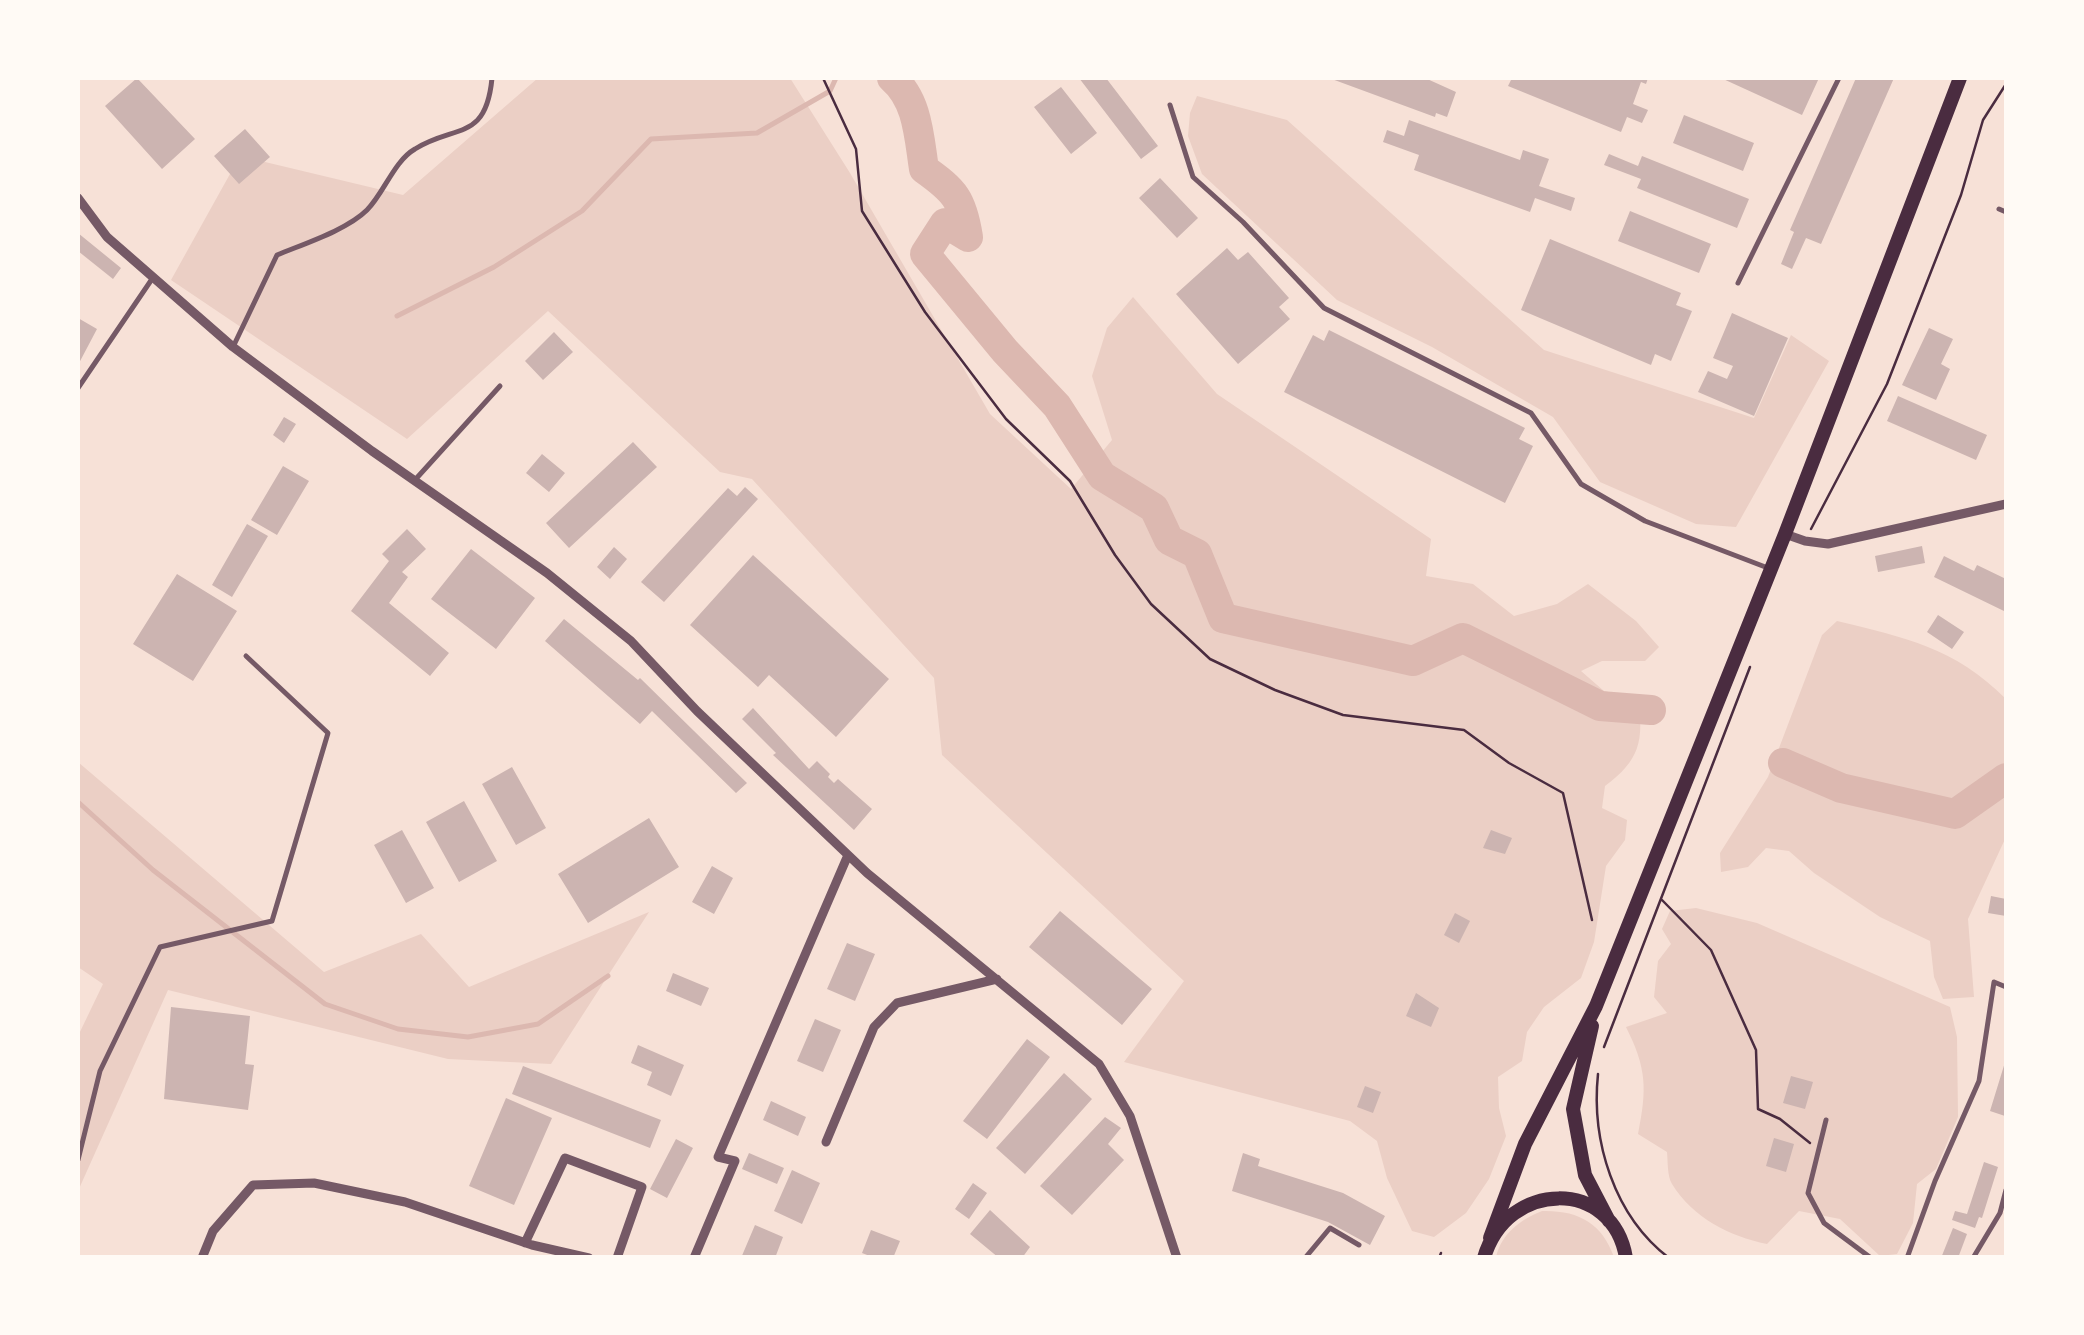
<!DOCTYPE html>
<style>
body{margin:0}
#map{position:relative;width:2084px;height:1335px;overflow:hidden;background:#f7e1d7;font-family:"Alegreya Sans",sans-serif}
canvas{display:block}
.frame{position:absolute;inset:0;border:80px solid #fffaf5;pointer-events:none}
</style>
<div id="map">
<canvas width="2084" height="1335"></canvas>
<div class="frame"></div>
</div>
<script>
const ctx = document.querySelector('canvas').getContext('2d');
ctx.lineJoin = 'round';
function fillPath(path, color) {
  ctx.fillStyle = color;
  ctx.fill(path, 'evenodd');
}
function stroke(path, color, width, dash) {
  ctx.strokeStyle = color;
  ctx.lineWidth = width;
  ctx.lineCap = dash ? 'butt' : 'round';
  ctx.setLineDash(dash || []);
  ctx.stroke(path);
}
fillPath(new Path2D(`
 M538 78H790L850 173 990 414 1071 489 1112 440 1092 376 1107 328 1133 297 1217 394 1431 539 1426 576 1473 584 1514 616 1557 604 1588 584 1636 621 1659 647 1645 661H1602L1581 671 1604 691 1638 698C1644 741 1640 760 1605 786L1602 808 1627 820 1625 840 1606 866 1594 942 1581 978 1544 1007 1527 1032 1522 1061 1498 1077 1499 1108 1506 1136 1489 1179 1466 1213 1434 1237 1412 1231 1387 1178 1377 1141 1350 1121 1124 1062 1184 981 942 755 934 678 752 479 720 472 548 311 407 439 171 280 240 156 403 195Z
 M1197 96 1287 120 1544 350 1754 418 1791 335 1829 361 1736 527 1696 524 1600 482 1553 417 1432 347 1337 300 1202 174 1188 136 1190 113Z
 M1837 621C1906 638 1954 647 2006 699V837L1968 919 1974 997 1943 999 1934 977 1930 941 1880 917 1814 873 1789 851 1766 848 1748 867 1721 872 1720 853 1768 777 1822 635Z
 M78 762 324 972 421 934 469 987 649 912 551 1064 448 1059 168 990 78 1191V1036L103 984 78 967Z
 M1696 908 1757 923 1950 1007 1957 1037 1958 1117 1936 1169 1917 1184 1913 1223 1897 1254 1880 1256 1840 1219 1799 1211 1767 1244C1729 1236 1693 1218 1672 1184 1667 1176 1668 1162 1667 1152L1638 1134C1647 1089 1647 1069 1626 1027L1667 1013 1654 997 1658 961 1671 944 1662 929 1670 911Z
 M1542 1211C1578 1210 1602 1223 1614 1257H1496C1502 1233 1520 1220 1542 1211Z`), '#ebcfc5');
stroke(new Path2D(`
 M397 316 494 267 582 211 651 139 757 133 830 91 836 78
 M78 802 153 870 325 1004 398 1029 468 1037 538 1024 608 976`), '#dcb8b0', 5);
stroke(new Path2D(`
 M892 78C918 100 919 137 924 169 955 191 962 199 968 237L945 223 925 254 1005 351 1057 406 1102 476 1154 508 1169 540 1197 554 1223 618 1413 661 1463 638 1600 706 1651 710
 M1783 763 1841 788 1955 814 2006 778`), '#dcb8b0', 30);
fillPath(new Path2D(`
 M137 78 195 139 162 169 105 106Z
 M1079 78H1106L1158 146 1141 159Z
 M1329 78H1425L1456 92 1447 117 1436 113 1435 117Z
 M1512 78H1648L1646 84 1641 82 1633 104 1648 110 1642 123 1627 117 1621 132 1508 86Z
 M1721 78H1819L1802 115Z
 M1856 78H1894L1821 244 1806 238 1792 269 1781 264 1794 232 1790 230Z
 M1061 87 1097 133 1071 154 1034 107Z
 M1684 115 1754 143 1743 171 1673 143Z
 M1409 120 1520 160 1523 150 1549 159 1539 186 1575 198 1571 211 1535 198 1530 212 1414 170 1419 155 1383 142 1387 130 1404 136Z
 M245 129 270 157 239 184 214 156Z
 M1609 154 1638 166 1642 156 1749 199 1737 228 1637 188 1641 179 1604 165Z
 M1160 178 1198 218 1177 238 1139 198Z
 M1630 211 1711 244 1699 273 1618 241Z
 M78 233 121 268 113 279 78 251Z
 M1550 239 1681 293 1676 305 1692 311 1671 361 1655 354 1651 365 1521 310Z
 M1227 248 1238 260 1248 252 1289 298 1279 307 1290 319 1238 364 1176 294Z
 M1732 313 1788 338 1754 416 1698 392 1708 371 1727 379 1733 366 1713 358Z
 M78 318 97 329 78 365Z
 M1929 328 1953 339 1941 364 1950 369 1936 400 1902 385Z
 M1329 330 1525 428 1519 439 1533 446 1505 503 1284 392 1313 335 1324 341Z
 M554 332 573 352 543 380 525 361Z
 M1898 396 1987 435 1976 460 1887 421Z
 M284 417 296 424 284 443 273 435Z
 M633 442 657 467 569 548 546 523Z
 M542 454 565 473 549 492 526 473Z
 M283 466 309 481 277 535 251 520Z
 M745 487 758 499 664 602 641 582 728 488 737 496Z
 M247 524 268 536 232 597 212 585Z
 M407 529 426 549 402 572 408 577 389 603 449 653 430 676 351 611 389 561 382 554Z
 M1922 546 1925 563 1878 572 1875 556Z
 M614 547 627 559 610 579 597 567Z
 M471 549 535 598 496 649 431 599Z
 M753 555 889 679 836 737 769 675 758 687 690 625Z
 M1944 556 1974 571 1977 565 2006 579V612L1934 577Z
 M177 574 237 611 193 681 133 644Z
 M1938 615 1964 632 1952 649 1927 632Z
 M564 619 638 680 640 678 747 783 736 793 652 711 640 724 545 641Z
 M753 708 809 769 817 761 830 774 828 777 834 783 838 779 872 809 854 830 773 755 776 753 742 719Z
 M512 767 546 828 516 845 482 784Z
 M464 801 497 861 459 882 426 822Z
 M649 818 679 867 588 923 558 874Z
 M402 830 434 888 406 903 374 845Z
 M1491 830 1512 838 1505 854 1483 848Z
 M712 866 733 878 714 914 692 902Z
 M1991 896 2006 899V916L1988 913Z
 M1060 911 1152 989 1122 1025 1029 947Z
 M1455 913 1470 921 1459 943 1444 935Z
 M847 943 875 954 855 1001 827 989Z
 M673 973 709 988 701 1006 666 991Z
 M1416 993 1439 1008 1431 1027 1406 1016Z
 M171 1007 250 1016 245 1064 254 1065 248 1110 164 1099Z
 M815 1019 841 1030 823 1072 797 1061Z
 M1027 1039 1050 1057 987 1139 963 1121Z
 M638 1045 684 1065 671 1096 647 1085 652 1072 631 1063Z
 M2006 1059V1113L2005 1116 1990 1111Z
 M523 1066 661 1120 650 1148 512 1094Z
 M1064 1073 1092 1099 1025 1174 996 1148Z
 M1791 1076 1813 1082 1805 1109 1783 1103Z
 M1365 1086 1381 1092 1373 1113 1357 1107Z
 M506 1098 552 1118 514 1205 469 1186Z
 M771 1101 806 1117 798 1136 763 1120Z
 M1105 1117 1121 1128 1108 1144 1124 1160 1072 1215 1040 1186Z
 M1774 1138 1794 1144 1786 1172 1766 1166Z
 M676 1139 693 1148 667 1198 650 1189Z
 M749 1153 784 1168 777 1184 742 1169Z
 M1243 1153 1260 1159 1258 1166 1343 1193 1385 1216 1370 1245 1328 1222 1232 1191Z
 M1984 1162 1998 1167 1982 1218 1979 1217 1975 1228 1952 1220 1955 1211 1967 1214Z
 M792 1170 820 1183 802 1224 774 1211Z
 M973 1183 987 1193 969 1219 955 1209Z
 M990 1210 1030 1247 1022 1258H999L970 1234Z
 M755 1225 783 1237 775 1258H741Z
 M1953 1228 1967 1234 1958 1258H1941Z
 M871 1230 900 1241 893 1258H875L862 1253Z`), '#ccb4b1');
stroke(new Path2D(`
 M823 78 856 149 862 211 925 312 1006 419 1070 481 1115 555 1151 604 1210 659 1275 690 1343 715 1464 730 1509 763 1563 793 1592 920
 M1811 529 1887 384 1961 195 1983 120 2006 84
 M1662 900 1711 950 1756 1050 1758 1109 1780 1119 1810 1143
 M1604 1047 1750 667
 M1598 1074C1591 1141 1614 1216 1669 1258
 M1439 1258 1441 1253`), '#4a2c40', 2.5);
stroke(new Path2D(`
 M1170 105 1193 177 1243 222 1324 308 1531 413 1581 484 1645 521 1768 568
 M1999 209 2006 212
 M1738 283 1839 78
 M233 347 277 255C303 244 347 230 367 210 384 193 394 161 415 149 455 124 486 142 492 78
 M78 388 152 279
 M414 481 500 386
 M1826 1120 1808 1193 1824 1223 1871 1258
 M78 1160 100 1071 160 947 272 921 328 733 246 656
 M1305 1258 1330 1228 1359 1245
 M1907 1258 1935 1181 1979 1081 1994 982 2006 987
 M1973 1258 2000 1213 2006 1190`), '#755966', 5);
stroke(new Path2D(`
 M78 198 107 237 233 347 372 451 547 573 631 641 697 711 867 873 1099 1064 1130 1116 1177 1258
 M1785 534 1805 541 1828 544 2006 504
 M826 1142 874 1027 897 1003 997 979
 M525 1243 565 1158 642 1187 617 1258
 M202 1258 213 1231 253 1185 314 1183 405 1202 532 1245 589 1258
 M694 1258 735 1161 718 1157 848 855`), '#755966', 9);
stroke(new Path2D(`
 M1592 1026 1573 1109 1585 1175 1609 1221
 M1490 1238 1525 1144 1596 1006 1785 534 1960 78
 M1484 1258C1507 1179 1613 1178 1626 1258`), '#4a2c40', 14);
</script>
